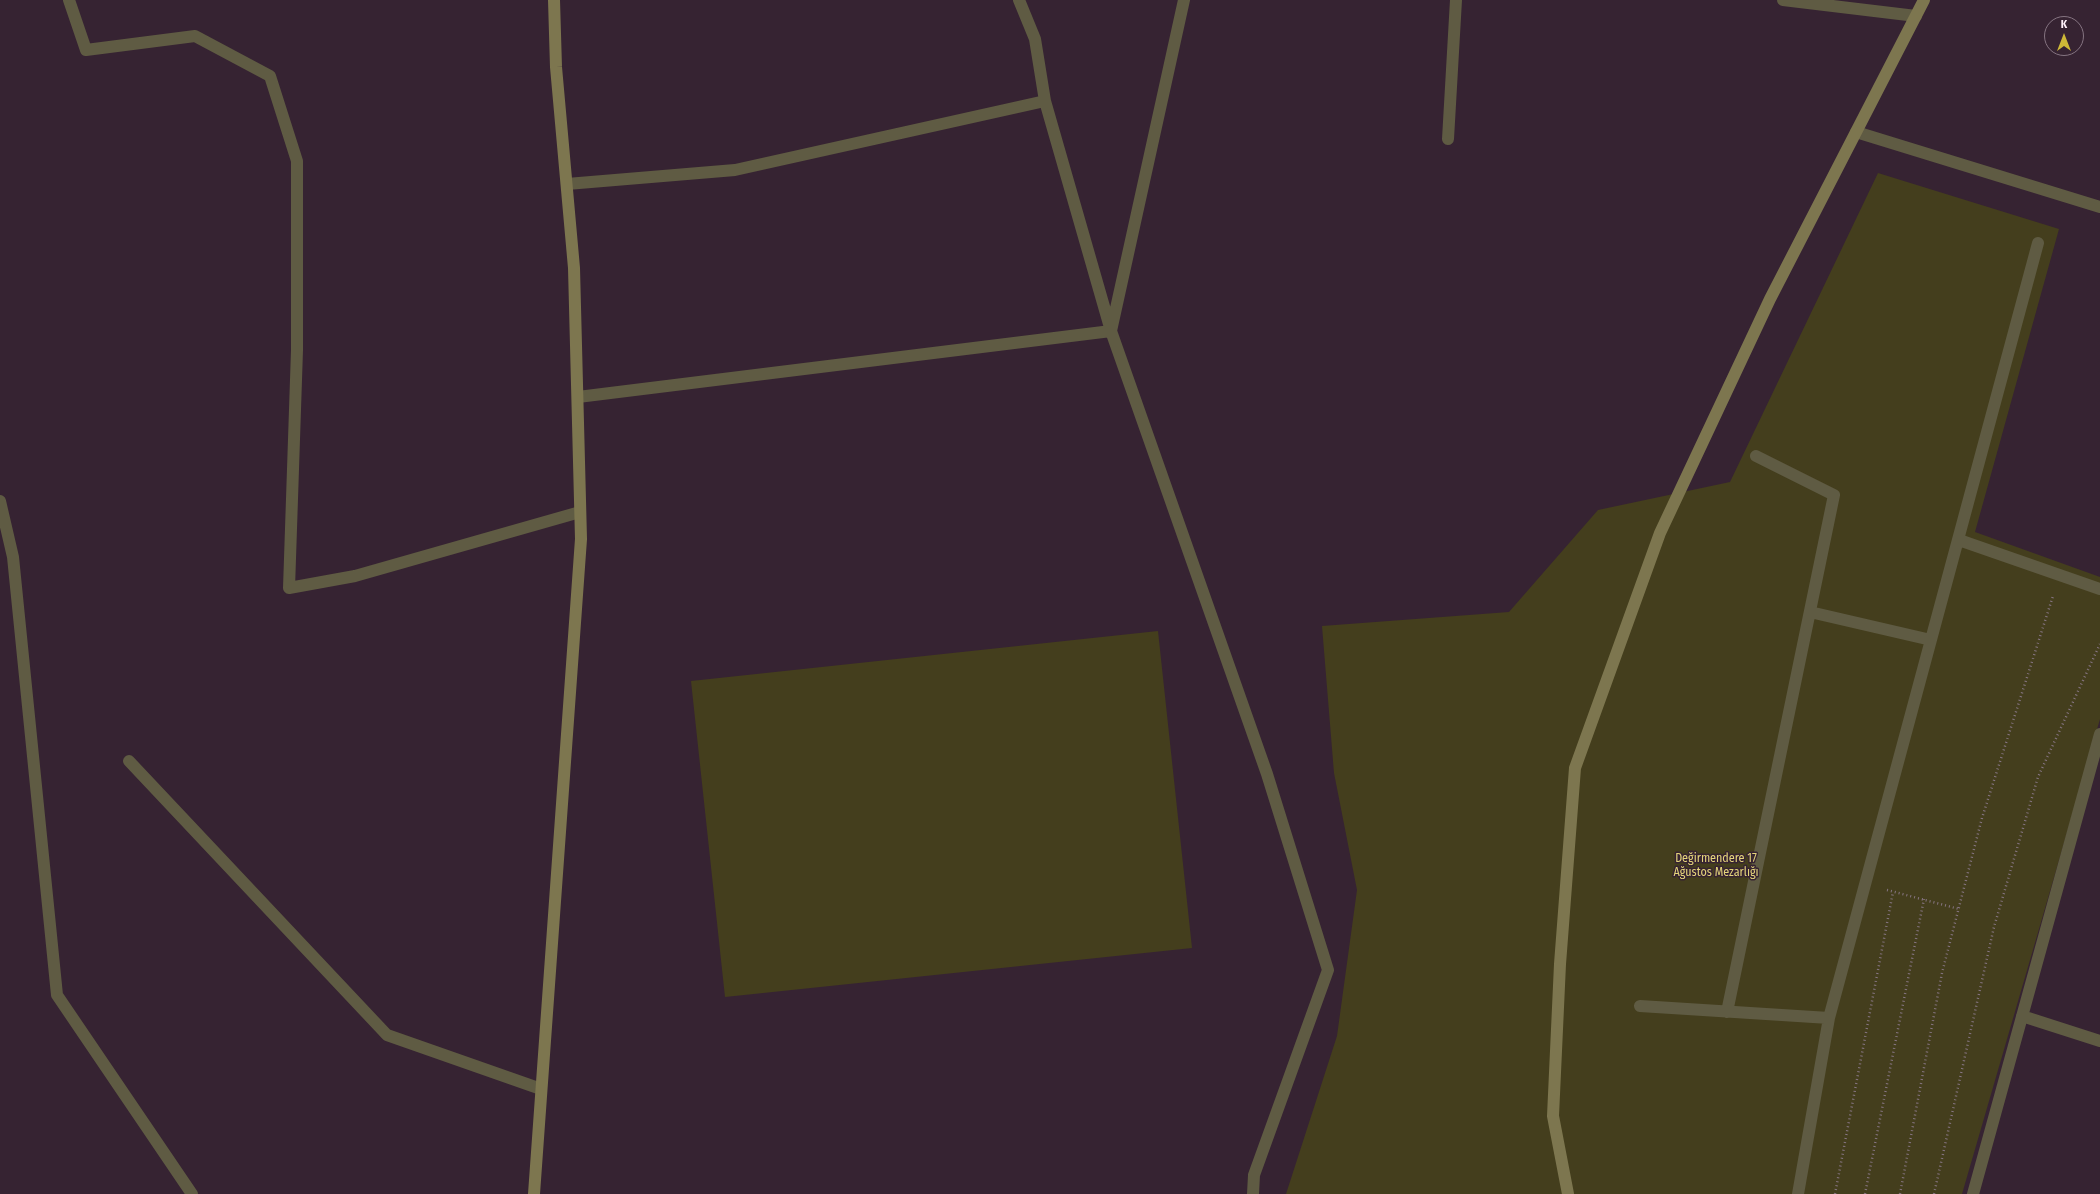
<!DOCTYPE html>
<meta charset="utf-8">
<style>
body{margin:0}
#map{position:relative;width:2100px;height:1194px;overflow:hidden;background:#362332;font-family:"Fira Sans Condensed",sans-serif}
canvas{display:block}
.north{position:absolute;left:2044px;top:16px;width:40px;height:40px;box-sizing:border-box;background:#362332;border:1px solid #867582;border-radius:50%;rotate:0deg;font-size:11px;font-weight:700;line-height:16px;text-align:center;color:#fef0fa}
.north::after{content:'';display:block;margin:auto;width:14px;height:18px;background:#ceb837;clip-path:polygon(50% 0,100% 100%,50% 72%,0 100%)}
</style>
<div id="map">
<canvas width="2100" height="1194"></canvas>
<div class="north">K</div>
</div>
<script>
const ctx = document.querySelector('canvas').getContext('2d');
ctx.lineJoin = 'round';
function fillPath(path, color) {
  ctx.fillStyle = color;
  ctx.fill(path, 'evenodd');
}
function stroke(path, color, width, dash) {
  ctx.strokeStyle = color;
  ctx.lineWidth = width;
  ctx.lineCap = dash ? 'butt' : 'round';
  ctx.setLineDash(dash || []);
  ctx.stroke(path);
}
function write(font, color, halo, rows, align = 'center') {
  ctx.font = font + ' "Fira Sans Condensed",sans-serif';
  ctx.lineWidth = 3;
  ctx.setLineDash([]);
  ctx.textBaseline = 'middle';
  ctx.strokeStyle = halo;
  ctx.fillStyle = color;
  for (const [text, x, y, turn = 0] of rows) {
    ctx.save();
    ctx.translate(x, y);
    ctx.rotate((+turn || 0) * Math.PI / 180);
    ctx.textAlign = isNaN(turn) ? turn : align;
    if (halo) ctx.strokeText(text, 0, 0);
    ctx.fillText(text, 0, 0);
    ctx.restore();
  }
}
fillPath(new Path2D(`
 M1878 173 2059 229 1975 532 2100 577V719L1962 1194H1286L1337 1036 1357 890 1334 773 1322 626 1509 612 1598 510 1730 482Z
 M1158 631 1192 948 725 997 691 681Z`), '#443e1d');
stroke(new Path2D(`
 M1887 890 1959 909
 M1835 1194 1893 892
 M1865 1194 1924 899
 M1900 1194 1942 973 1982 818 2053 596
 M1934 1194 1994 927 2038 777 2100 644`), '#867582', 2.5, [1, 3]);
stroke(new Path2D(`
 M0 501 13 557 57 995 192 1194
 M1959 540 2100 589
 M1810 612 1931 640
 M129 761 387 1035 541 1089
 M1640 1006 1829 1018 1798 1194
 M1727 1012 1834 495 1756 456
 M1829 1018 2038 243`), '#5f5b43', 12);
stroke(new Path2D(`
 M69 0 86 50 195 36 270 76 297 161V350L289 588 355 576 580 512
 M1019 0 1035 39 1045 101 1111 331 1267 774 1328 970 1254 1175 1253 1194
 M1783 0 1916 16
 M1856 132 2100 207
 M1448 139 1456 0
 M567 184 735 170 1045 101
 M578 397 1111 331 1184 0
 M2022 1016 2100 1041
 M1973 1194 2100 734`), '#5f5b43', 12);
stroke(new Path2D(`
 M534 1194 581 539 574 268 556 67 554 0
 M1568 1194 1553 1116 1560 964 1575 768 1660 533 1770 299 1924 0`), '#7d764f', 12);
write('12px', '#e5d57b', '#362332', [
 ["Değirmendere 17",1716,859],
 ["Ağustos Mezarlığı",1716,873]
]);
</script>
